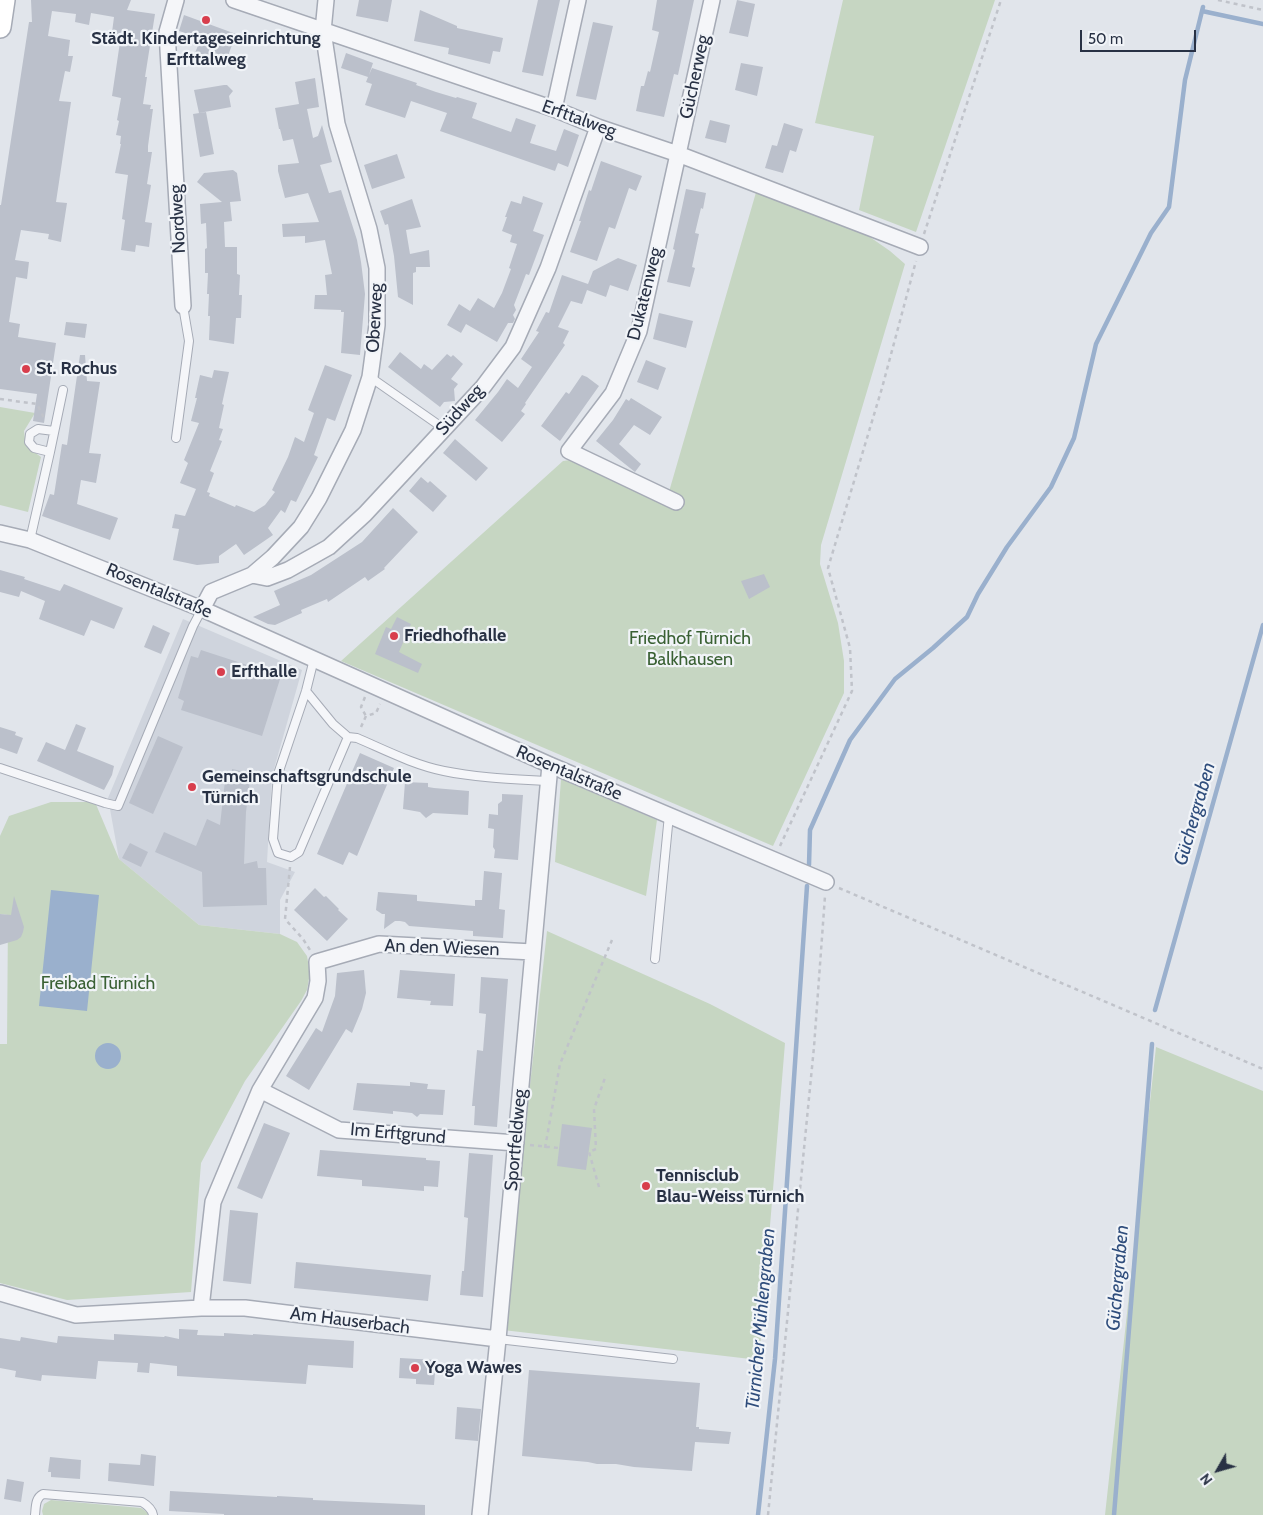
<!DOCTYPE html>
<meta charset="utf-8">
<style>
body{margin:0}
#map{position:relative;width:1263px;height:1515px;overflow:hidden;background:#e1e5eb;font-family:Cabin,sans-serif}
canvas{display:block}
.north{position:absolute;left:1193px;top:1445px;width:50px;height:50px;-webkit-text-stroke:4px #f1f4f8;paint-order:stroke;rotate:232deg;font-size:14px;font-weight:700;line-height:20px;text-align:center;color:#283144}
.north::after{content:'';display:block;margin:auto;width:18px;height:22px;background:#283144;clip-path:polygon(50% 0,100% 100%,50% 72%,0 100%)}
.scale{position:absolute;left:1080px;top:30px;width:116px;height:22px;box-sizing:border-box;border:2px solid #283144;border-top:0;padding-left:6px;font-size:15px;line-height:18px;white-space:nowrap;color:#283144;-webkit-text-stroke:4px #f1f4f8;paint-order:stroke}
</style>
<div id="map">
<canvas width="1263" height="1515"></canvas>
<div class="north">N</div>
<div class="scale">50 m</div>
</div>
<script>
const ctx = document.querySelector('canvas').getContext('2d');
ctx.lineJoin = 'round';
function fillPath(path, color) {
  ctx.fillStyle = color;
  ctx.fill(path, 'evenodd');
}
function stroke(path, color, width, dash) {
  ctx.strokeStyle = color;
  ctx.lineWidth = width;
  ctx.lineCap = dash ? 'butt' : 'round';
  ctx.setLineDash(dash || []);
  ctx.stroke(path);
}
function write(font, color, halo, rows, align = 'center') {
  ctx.font = font + ' Cabin,sans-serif';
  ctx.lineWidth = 4.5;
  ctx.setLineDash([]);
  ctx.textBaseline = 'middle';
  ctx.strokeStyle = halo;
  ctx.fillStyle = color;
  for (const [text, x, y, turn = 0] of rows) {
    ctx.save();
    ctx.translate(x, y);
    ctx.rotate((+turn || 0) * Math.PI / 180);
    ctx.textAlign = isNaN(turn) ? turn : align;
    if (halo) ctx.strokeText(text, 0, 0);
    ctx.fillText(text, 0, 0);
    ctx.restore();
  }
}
fillPath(new Path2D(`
 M183 619 302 670 272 776 267 862 295 872 280 900V934L199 925 119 859 108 798Z`), '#cfd4dd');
fillPath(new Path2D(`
 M843 0H995L916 232 859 210 874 136 815 123Z
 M757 189 854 226 890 251 905 264 821 545 820 564 838 623 844 661V693L773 846 341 661 563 461 578 459 666 502Z
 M0 407 35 413 24 431 26 446 41 457 28 512 0 505Z
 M561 779 657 820 646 896 555 862Z
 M51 802H95L119 859 199 925 280 934 297 942 307 956 310 973 307 990 301 1001 245 1081 201 1163 191 1292 67 1300 0 1283V1044H7L8 915 0 914V836L9 816Z
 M547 931 710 1004 785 1043 759 1360 503 1330Z
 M1156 1047 1263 1091V1515H1105Z
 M51 1500 141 1508 147 1512 148 1515H43L42 1511 44 1504Z`), '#c6d6c2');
fillPath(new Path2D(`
 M51 890 99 895 87 1011 39 1006Z
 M95 1056a13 13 0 1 1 26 0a13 13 0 1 1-26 0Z`), '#9ab0cd');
stroke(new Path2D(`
 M1202 11 1263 24
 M809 865 810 830 850 740 895 679 933 648 967 617 978 594 1007 547 1051 487 1074 438 1096 344 1151 233 1169 207 1185 80 1203 7
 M1155 1010 1263 625
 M758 1515 775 1359 807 886
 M1114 1515 1152 1044`), '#9ab0cd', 4.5);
fillPath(new Path2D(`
 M31 0H131L127 10 155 14 145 77H147L143 104 151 105 150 109H153L148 146V152H152L147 184 151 185 145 222 152 223 149 247 136 245 135 252 121 250 125 220 122 219 128 175 115 173 121 144H120L121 136 116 135 119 121 117 120 121 98 112 96 120 42 111 40 114 17 91 13 89 25 75 22 76 14 52 11 48 36 70 40 68 56H73L70 72 65 71 59 101 71 102 56 202 67 203 61 242 48 239 49 234 21 230 15 260 29 262 27 279 16 277 9 322 20 324 18 337 56 343 44 423 33 421 37 394 0 389V205H1L29 22H32Z
 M359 0H392L388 22 356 16Z
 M538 0H560L543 76 522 72Z
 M657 0H694L678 75 674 74 664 117 636 111 641 86H644L648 71 650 72 659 32 652 30Z
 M737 0 755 4 748 37 729 33Z
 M420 10 457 26V28L503 38 500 52 493 51 490 64 448 54 449 48 414 41Z
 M184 15 236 34 225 64 195 53 201 38 179 31Z
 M593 22 613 26 596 100 576 96Z
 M346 53 373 63 369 75 372 68 417 83 416 85 436 92 456 98 457 97 477 103 472 118 483 122 511 132 516 118 536 125 530 143 556 151 564 129 579 135 568 167 558 163 555 171 440 131 447 113 411 101 405 118 365 105 372 84 366 82 368 77 341 68Z
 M741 63 763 67 757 96 735 90Z
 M315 78 319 107 307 109 313 138 318 136 322 125 332 162 320 165 329 193 341 190 357 240 361 262 365 294 360 355 341 353 344 312H341V310L314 309 315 295H327L325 275 332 274 325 240 305 243V236L283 237 282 224 319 222 308 193 285 198 278 171V165L299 163 293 139 283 141 280 129H279L275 108 299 104 295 82Z
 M224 85H227L233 91 229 96 231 107 199 113 194 90Z
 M206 112 214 154 200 157 193 114Z
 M710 120 730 125 726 143 705 138Z
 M784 123 803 129 796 152 790 150 783 173 765 168 772 145 777 146Z
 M397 154 405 178 372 189 364 165Z
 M601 161 642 176 636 191 629 188 615 229 609 227 597 261 570 252 581 221H579L589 190 591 191Z
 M233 170 237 173 241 201 230 202 232 221 224 222 225 247H237V274L240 275 239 295H242L241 318H236L234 344 209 340 210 316H208L209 294H207L208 273H205V249L207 248 206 223 201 224 200 204 222 202 197 182 204 173Z
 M686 189 706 193 703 209 701 208 695 233 699 234 692 267 695 268 690 287 667 282 675 250 673 249Z
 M523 196 543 203 533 231 544 235 529 275 526 274 514 305 516 310 513 315 515 319 513 323H508L497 342 466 324 461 333 447 325 459 304 470 311 478 298 494 308 502 293 511 269 509 268 517 244 510 242 512 235 502 231 507 217H505L511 201 521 204Z
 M412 199 421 227 406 230 410 254 429 250 430 267H416V272L413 273V305L398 297 394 256 388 224 385 225 380 211Z
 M618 258 637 265 628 291 610 285 606 297 587 290 582 304 571 301 558 327 569 331 563 343 565 345 525 403 526 404 521 411 525 414 502 442 475 420 498 392 507 379 518 388 532 367 521 359 539 332 536 331 546 312 549 313 562 275 588 284 593 271Z
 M659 313 693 321 686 348 653 339Z
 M66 322 87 324 85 338 64 335Z
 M400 352 421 369 424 364 432 370 447 354 451 357 453 355 463 364 451 379 458 384 454 389 455 401 444 402 440 407 388 367Z
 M80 355H85L87 381 100 382 89 453 101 454 96 483 81 480 77 504 118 518 110 540 42 516 50 494 54 495 62 444 67 445Z
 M646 360 666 368 658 390 637 382Z
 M325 365 352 375 335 421 327 418 314 455 318 457 296 502 291 500 285 513 281 510 268 528 273 535 244 555 236 544 219 556V563L197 565 173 560 179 529 172 528 175 514 185 516 196 489 180 483 188 463 184 460 199 423 191 421 197 398H195L200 375 212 378 214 370 229 372 222 404 224 405 219 428 223 429 219 440 222 441 210 471 214 473 207 492 210 493 209 496 235 507 236 505 254 512 265 505 275 492 272 490 288 457 295 437 304 442 314 413 308 410Z
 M582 375 587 377 599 386 560 441 541 426 566 392 569 394Z
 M631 398 662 417 650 435 634 425 619 444 641 464 635 472 596 441 613 420 626 399 629 401Z
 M455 439 488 468 476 481 443 453Z
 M421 477 428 483 430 481 447 496 433 512 409 491Z
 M393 508 418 532 384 568 385 569 368 581 365 577 328 602 327 599 301 610 302 613 275 625 268 624 253 617 280 605 274 591 311 575 362 542Z
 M0 570 25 577 24 579 60 591 64 584 123 608 114 629 91 620 84 636 39 619 45 601 21 591 19 597 0 592Z
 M764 574 770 587 749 599 741 581Z
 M397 617 411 624 399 652 422 664 418 673 375 654 386 627 391 629Z
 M153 625 170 633 161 654 144 647Z
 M201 650 281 676 262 736 181 710 184 701 178 698 191 656 198 658Z
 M76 724 86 728 77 751 114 766 112 775 104 790 37 761 46 742 65 750Z
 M0 727 16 732 15 735 23 738 17 754 0 748Z
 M158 736 183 747 153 814 129 803Z
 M360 753 394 768 357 856 349 852 343 865 317 854Z
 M232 769 251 773 246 812 244 864 257 861 258 868H266L267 905 203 907 202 872 155 852 164 832 196 846 207 819 220 825 226 772 232 773Z
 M405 782 428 783V787L434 788 469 791 468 815 433 813 426 818 420 812 403 809Z
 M502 794 523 795 518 860 494 858 495 850 493 847 494 829 488 828 489 814 498 815V804L502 801Z
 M130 843 148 852 141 867 122 858Z
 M484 871 502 873 499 909 505 910 503 938 473 936V931L409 926 405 922 400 921H395L384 929 385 914H382L376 910 378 892 417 895V901L475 906V900H482Z
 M315 888 324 897 326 896 339 909 338 910 348 919 327 941 294 910Z
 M14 896 24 927 23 932 21 937 17 940 0 945V914L11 915Z
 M364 970 366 993 362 1009 352 1033 346 1029 309 1090 286 1076 316 1028 322 1032 335 996 337 973Z
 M400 970 455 974 453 1006 430 1005 431 1001 397 998Z
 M481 977 508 979 497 1127 474 1125 475 1106H472L477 1050 483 1051 486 1014 479 1013Z
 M410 1082 428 1084 427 1089 445 1090 443 1115 420 1114 417 1117 412 1113 393 1111V1114L353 1110 357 1083 410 1086Z
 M264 1123 290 1133 262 1199 237 1188Z
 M562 1124 592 1128 586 1170 557 1166Z
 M320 1150 426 1158V1160L440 1161 438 1187 424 1186V1191L377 1187 362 1186V1180L317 1176Z
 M469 1153 493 1155 483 1297 460 1295 462 1271H464L468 1218 464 1217Z
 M230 1210 258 1213 251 1284 223 1281Z
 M296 1262 431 1275 428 1301 294 1288Z
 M179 1329 198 1330 197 1335 224 1336V1333L253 1335V1334L354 1341 353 1368 308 1365 306 1384 177 1376V1366L150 1363 149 1373 137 1372 138 1363 98 1361 96 1379 42 1375 41 1381 15 1377 16 1371 0 1368V1338L20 1341 21 1337 57 1343 58 1336 114 1340V1334L164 1337 165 1336 179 1339Z
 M400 1358 436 1360 434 1385 416 1384V1379L399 1378Z
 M529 1370 700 1383 696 1427H699V1429L731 1432 729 1444 695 1442 692 1471 634 1467 616 1464H597L588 1462 522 1456Z
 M457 1407 481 1409 478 1441 455 1439Z
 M141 1454 156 1456 154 1486 108 1481 109 1463 140 1465Z
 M50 1457 81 1460 80 1479 51 1477V1472H48Z
 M7 1479 24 1482 21 1502 4 1499Z
 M170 1491 277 1497V1496L313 1498V1500L425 1505V1515H224V1514L169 1511Z`), '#bbc0cb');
const lane = new Path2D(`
 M370 377 443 428
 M176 438 189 341 183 306
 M50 452 63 390
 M30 540 50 452 34 448 29 442 30 434 38 429 54 431
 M306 691 333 724 348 737 299 852 291 857 278 853 273 839 278 774 306 691 314 659
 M348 737 357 738C385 750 414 765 444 771 478 778 513 779 548 781
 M0 768 105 803 118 806 193 626 202 609
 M655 959 669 815
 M498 1339 673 1359
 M35 1515C36 1507 35 1498 43 1494L142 1502C147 1505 152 1509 153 1515`);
const street = new Path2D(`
 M176 0 167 32 183 306
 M234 0 554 109 598 127 678 154 920 247
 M554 109 578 0
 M676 502 569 451 613 393 639 331 712 0
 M0 533 30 540 202 609 550 765 826 882
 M252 575 273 557 301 527 319 498 353 430 370 377 377 325V268L369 229 337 124 323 31 326 0
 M202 609 211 592 252 575 267 578 288 570 329 547 365 514 483 387 513 347 548 268 598 127
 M260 1090 315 998 318 981 317 962 379 944 533 952
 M0 1293 76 1315 201 1308H245L498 1339
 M201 1308 213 1202 260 1090 339 1130 516 1143
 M480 1515 498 1339 550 765`);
const secondary = new Path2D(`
 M0 27 4 0`);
stroke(lane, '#a6abb6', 10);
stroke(street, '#a6abb6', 18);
stroke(secondary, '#a6abb6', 24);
stroke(new Path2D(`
 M1218 0 1263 10
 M924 234 1001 0
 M0 399 37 404 44 418
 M365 697 361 707 366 716
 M361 727 366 716 376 713 380 704
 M780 846 852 691 850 648 828 568 882 388 916 261
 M290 867 285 919 303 939 310 950
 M839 888 1263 1069
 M530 1145 559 1148
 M545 1148 560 1064 612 940
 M599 1187 589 1152 596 1149 594 1109 606 1075
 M768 1515 814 1047 825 896`), '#c0c3ca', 2.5, [4, 4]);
stroke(lane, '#f5f6f9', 8);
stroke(street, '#f5f6f9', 15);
stroke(secondary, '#fff', 21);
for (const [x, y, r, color] of [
 [206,20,5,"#d83e4d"],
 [26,369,5,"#d83e4d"],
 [394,636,5,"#d83e4d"],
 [221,672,5,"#d83e4d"],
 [192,787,5,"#d83e4d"],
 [646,1186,5,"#d83e4d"],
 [415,1368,5,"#d83e4d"]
]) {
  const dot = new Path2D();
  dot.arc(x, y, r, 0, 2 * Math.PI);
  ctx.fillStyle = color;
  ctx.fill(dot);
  stroke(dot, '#f1f4f8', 2);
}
write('bold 18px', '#283144', '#f1f4f8', [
 ["Städt. Kindertageseinrichtung",206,39,"center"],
 ["Erfttalweg",206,60,"center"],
 ["St. Rochus",36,369],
 ["Friedhofhalle",404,636],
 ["Erfthalle",231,672],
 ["Gemeinschaftsgrundschule",202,777],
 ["Türnich",202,798],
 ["Tennisclub",656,1176],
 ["Blau-Weiss Türnich",656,1197],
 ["Yoga Wawes",425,1368]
], 'left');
write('18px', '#283144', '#f1f4f8', [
 ["Gücherweg",695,77,-78],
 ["Erfttalweg",579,119,20],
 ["Nordweg",178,219,-93],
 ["Dukatenweg",645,294,-76],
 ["Oberweg",375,318,-87],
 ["Südweg",460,410,-48],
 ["Rosentalstraße",159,591,23],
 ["Rosentalstraße",569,773,23],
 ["An den Wiesen",442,948,2],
 ["Im Erftgrund",398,1134,5],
 ["Sportfeldweg",516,1140,-85],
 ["Am Hauserbach",350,1321,7]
]);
write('18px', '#3a6134', '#f1f4f8', [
 ["Friedhof Türnich",690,639],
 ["Balkhausen",690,660],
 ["Freibad Türnich",98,984]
]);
write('italic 19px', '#2f4d7c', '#f1f4f8', [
 ["Güchergraben",1195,814,-74],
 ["Güchergraben",1118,1278,-85],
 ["Türnicher Mühlengraben",761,1319,-85]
]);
</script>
